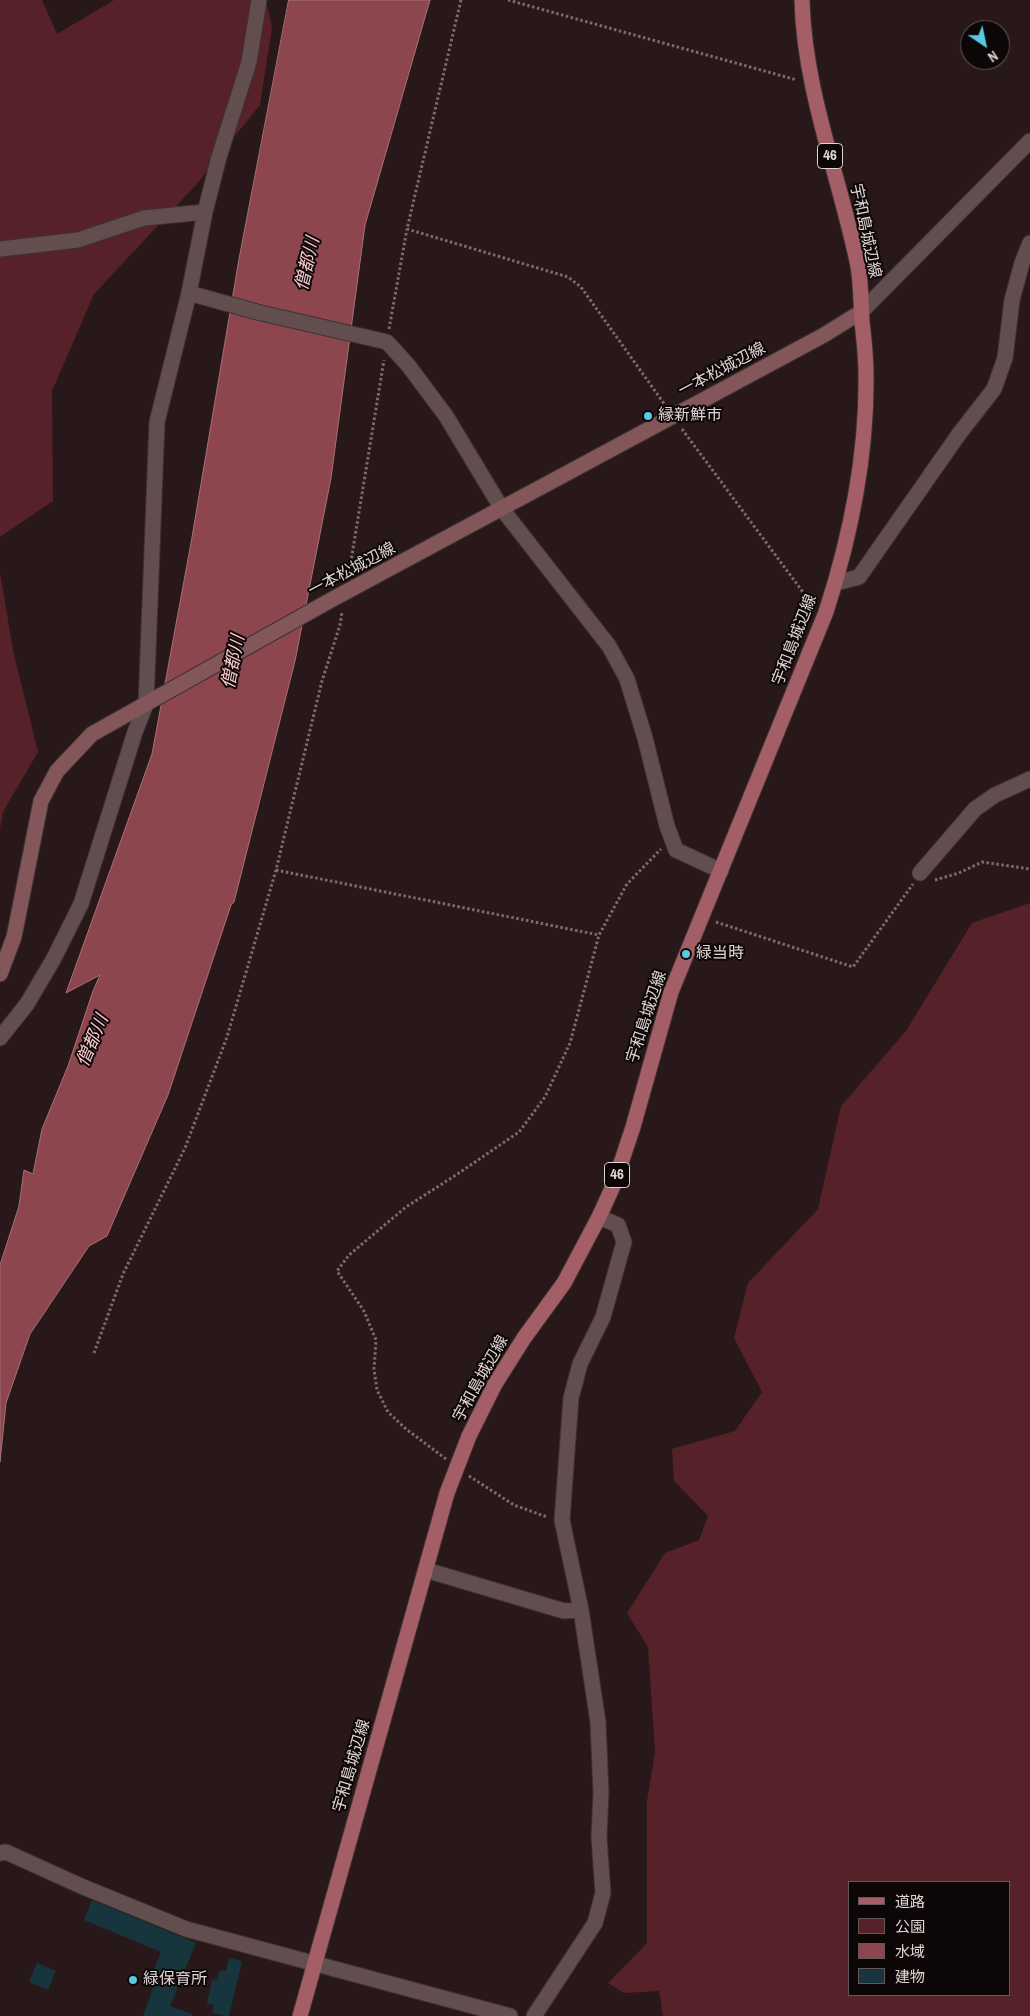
<!DOCTYPE html>
<meta charset="utf-8">
<style>
body{margin:0}
#map{position:relative;width:1030px;height:2016px;overflow:hidden;background:#291819;font-family:"Archivo Narrow","Noto Sans JP",sans-serif}
canvas{display:block}
.legend{position:absolute;left:848px;top:1881px;width:162px;height:115px;box-sizing:border-box;background:#0c0606;border:1px solid #615859;margin:0;padding:6px 9px;list-style:none;font-size:15px;color:#e0d4d5}
.legend li{display:flex;align-items:center;gap:10px;height:25px}
.legend b{width:25px;border:1px solid #615859}
.north{position:absolute;left:960px;top:20px;width:50px;height:50px;box-sizing:border-box;background:#0c0606;border:1px solid #615859;border-radius:50%;rotate:146deg;font-size:14px;font-weight:700;line-height:20px;text-align:center;color:#e0d4d5}
.north::after{content:'';display:block;margin:auto;width:18px;height:22px;background:#58c9e3;clip-path:polygon(50% 0,100% 100%,50% 72%,0 100%)}
</style>
<div id="map">
<canvas width="1030" height="2016"></canvas>
<ul class="legend">
<li><b style="height:6px;background:#a45e65"></b>道路</li>
<li><b style="height:14px;background:#562128"></b>公園</li>
<li><b style="height:14px;background:#8d464e"></b>水域</li>
<li><b style="height:14px;background:#16353c"></b>建物</li>
</ul>
<div class="north">N</div>
</div>
<script>
const ctx = document.querySelector('canvas').getContext('2d');
ctx.lineJoin = 'round';
function fillPath(path, color) {
  ctx.fillStyle = color;
  ctx.fill(path, 'evenodd');
}
function stroke(path, color, width, dash) {
  ctx.strokeStyle = color;
  ctx.lineWidth = width;
  ctx.lineCap = dash ? 'butt' : 'round';
  ctx.setLineDash(dash || []);
  ctx.stroke(path);
}
function write(font, color, halo, rows, align = 'center') {
  ctx.font = font + ' "Archivo Narrow","Noto Sans JP",sans-serif';
  ctx.lineWidth = 4;
  ctx.setLineDash([]);
  ctx.textBaseline = 'middle';
  ctx.strokeStyle = halo;
  ctx.fillStyle = color;
  for (const [text, x, y, turn = 0] of rows) {
    ctx.save();
    ctx.translate(x, y);
    ctx.rotate((+turn || 0) * Math.PI / 180);
    ctx.textAlign = isNaN(turn) ? turn : align;
    if (halo) ctx.strokeText(text, 0, 0);
    ctx.fillText(text, 0, 0);
    ctx.restore();
  }
}
fillPath(new Path2D(`
 M0 0H42L57 34 114 0H266L272 28 260 105 195 186 94 294 52 391 53 501 0 537Z
 M0 572 13 650 38 752 3 812 0 829Z
 M1030 903V2016H663L659 1991 624 1993 608 1983 647 1943V1801L655 1752 648 1647 627 1613 665 1553 699 1540 708 1516 674 1481 672 1449 735 1431 762 1392 734 1338 748 1283 818 1209 841 1106 906 1031 972 923ZM1009 1882V1995H849V1882Z`), '#562128');
const water = new Path2D(`
 M289 0H430L365 225 331 478 295 661 234 902 231 905 168 1095 107 1236 89 1246 30 1334 6 1403 0 1462V1265L19 1206 24 1170 33 1174 42 1129 68 1066 93 991 100 975 66 993 152 754 191 543 239 259Z`);
fillPath(water, '#8d464e');
stroke(water, '#a67176', 1);
fillPath(new Path2D(`
 M92 1900 196 1943 170 2006 192 2014V2016H143L158 1974 153 1972 161 1952 84 1920Z
 M229 1958 242 1961 229 2016H226L212 2013 214 2005 207 2003 212 1979 217 1980 220 1970 226 1971Z
 M37 1963 56 1971 48 1990 29 1982Z`), '#16353c');
const minor = new Path2D(`
 M0 249 78 240 144 218 205 212
 M189 293 257 312 387 342 408 365 446 416 502 509 609 646 627 679 645 738 667 826 676 850 721 871
 M836 583 859 577 959 434 994 389 1005 358 1012 300 1022 263 1030 243
 M920 873 975 809 995 795 1030 779
 M0 1038 27 1004 53 960 81 904 135 732 146 704 157 422 189 293 205 212 219 157 249 62 259 0
 M426 1570 564 1611 581 1610
 M0 1853 6 1852 81 1886 186 1929 510 2016
 M534 2016 595 1923 603 1893 599 1837 601 1793 598 1722 581 1610 562 1520 571 1398 580 1364 603 1317 624 1242 618 1225 599 1217`);
const tertiary = new Path2D(`
 M861 312 1030 141`);
const secondary = new Path2D(`
 M0 974 14 937 41 801 57 771 92 734 331 600 824 335 861 312`);
const primary = new Path2D(`
 M300 2016 447 1493 469 1436 495 1384 524 1338 564 1283 599 1217 614 1184 633 1127 671 992 826 612C851 535 867 456 866 375 866 357 864 339 862 322 861 304 861 284 858 266 840 178 804 90 802 0`);
stroke(minor, '#3f3233', 17);
stroke(tertiary, '#3f3233', 17);
stroke(secondary, '#3f3233', 17);
stroke(primary, '#3f3233', 17);
stroke(new Path2D(`
 M461 0 407 229 568 277 581 287 665 405
 M508 0 797 80
 M389 329 407 229
 M682 429 808 599 814 603
 M349 573 384 360
 M276 870 599 935
 M935 880 959 873 982 862 1030 869
 M716 922 853 967 913 884
 M94 1353 123 1274 185 1148 227 1037 276 870 322 681 340 625 342 612
 M446 1459 406 1429 388 1412 377 1390 374 1369 376 1340 364 1311 337 1271 349 1255 406 1207 456 1175 519 1132 545 1097 570 1043 599 935 627 884 661 849
 M469 1476 514 1505 547 1517`), '#7b6c6d', 3, [2.5, 2.5]);
stroke(minor, '#624e4f', 15);
stroke(tertiary, '#624e4f', 15);
stroke(secondary, '#83565a', 15);
stroke(primary, '#a45e65', 15);
for (const [x, y, r, color] of [
 [648,416,5,"#58c9e3"],
 [686,954,5,"#58c9e3"],
 [133,1980,5,"#58c9e3"]
]) {
  const dot = new Path2D();
  dot.arc(x, y, r, 0, 2 * Math.PI);
  ctx.fillStyle = color;
  ctx.fill(dot);
  stroke(dot, '#0c0606', 2);
}
for (const [x, y, w] of [
 [830,156,25],
 [617,1175,25]
]) {
  const box = new Path2D();
  box.roundRect(x - w / 2, y - 12.5, w, 25, 4);
  ctx.fillStyle = '#0c0606';
  ctx.fill(box);
  stroke(box, '#e0d4d5', 1);
}
write('bold 15px', '#e0d4d5', null, [
 ["46",830,156],
 ["46",617,1175]
]);
write('16px', '#e0d4d5', '#0c0606', [
 ["宇和島城辺線",865,231,78],
 ["一本松城辺線",722,370,-28],
 ["一本松城辺線",352,570,-28],
 ["宇和島城辺線",795,640,-69],
 ["宇和島城辺線",647,1017,-72],
 ["宇和島城辺線",481,1379,-61],
 ["宇和島城辺線",352,1766,-74]
]);
write('16px', '#e0d4d5', '#0c0606', [
 ["縁新鮮市",658,416],
 ["緑当時",696,954],
 ["緑保育所",143,1980]
], 'left');
write('italic 18px', '#f6cacc', '#0c0606', [
 ["僧都川",308,264,-77],
 ["僧都川",234,662,-79],
 ["僧都川",93,1041,-67]
]);
</script>
